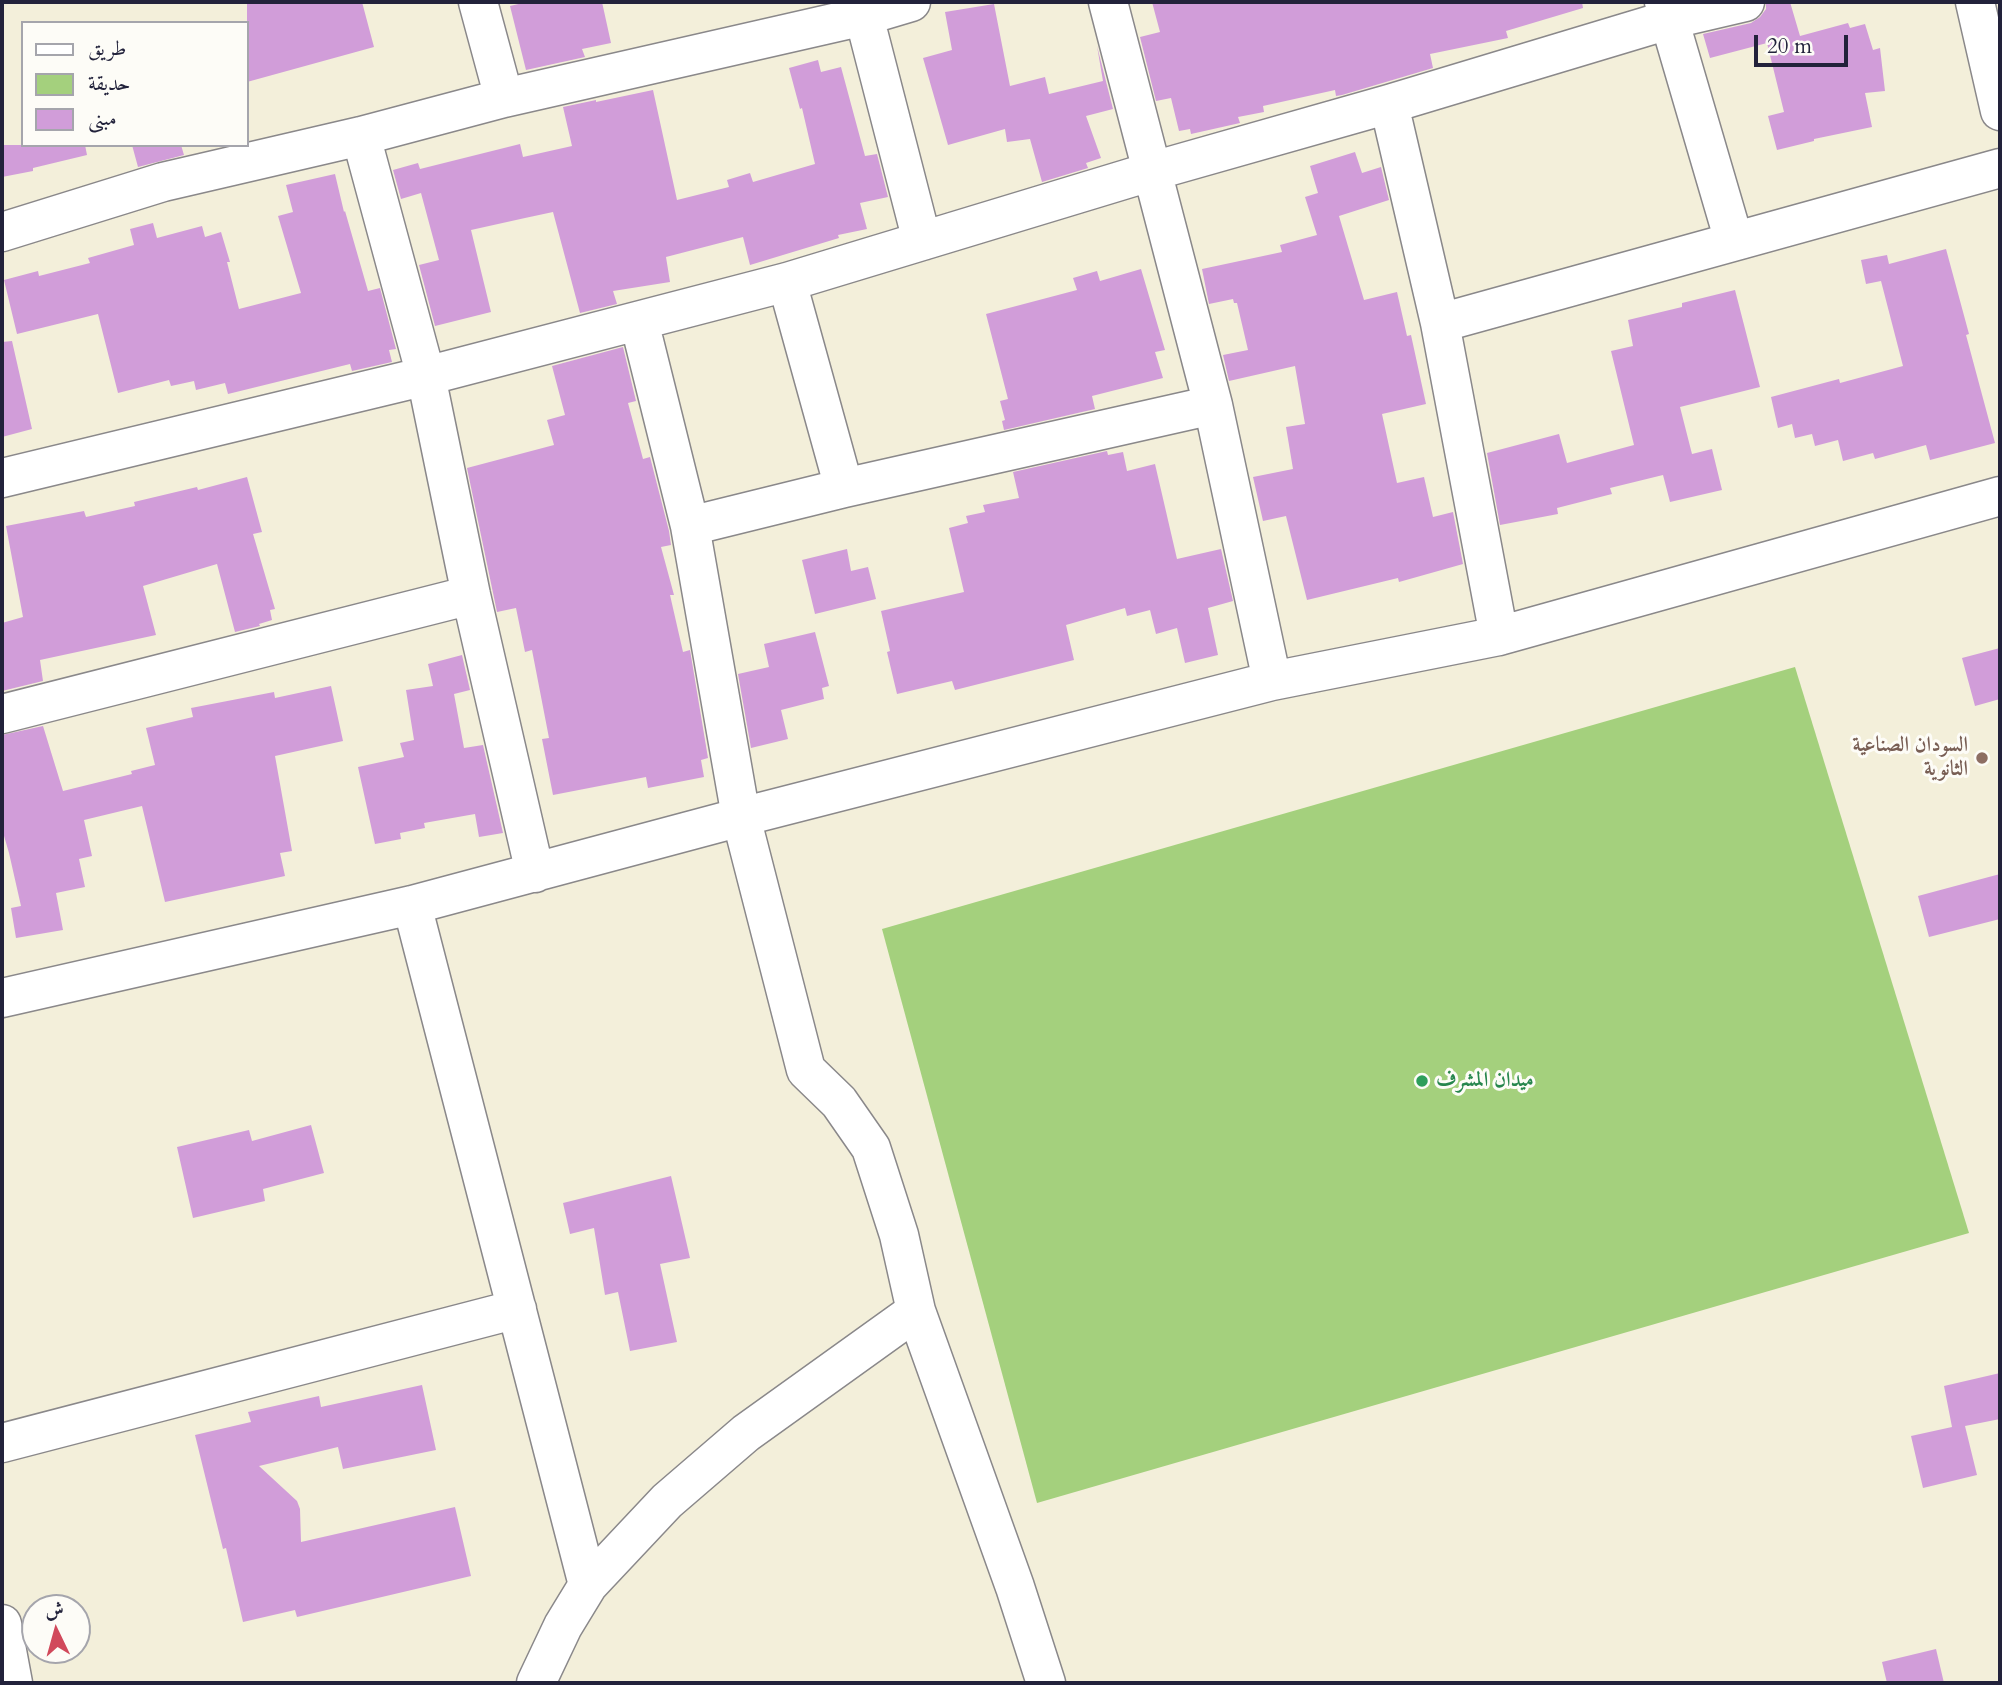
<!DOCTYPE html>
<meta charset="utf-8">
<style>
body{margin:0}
#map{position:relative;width:2002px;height:1685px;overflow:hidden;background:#f3efda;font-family:Cardo,Amiri,serif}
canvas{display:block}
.frame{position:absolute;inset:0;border:4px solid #22223b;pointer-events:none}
.legend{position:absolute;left:21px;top:21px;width:228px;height:126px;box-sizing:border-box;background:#fdfcf7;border:2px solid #a5a5ac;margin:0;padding:9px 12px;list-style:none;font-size:21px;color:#22223b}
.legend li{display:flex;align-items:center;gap:14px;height:35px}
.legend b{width:35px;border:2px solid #a5a5ac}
.north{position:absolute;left:21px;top:1594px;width:70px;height:70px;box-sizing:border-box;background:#fdfcf7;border:2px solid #a5a5ac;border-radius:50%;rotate:355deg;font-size:19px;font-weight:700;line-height:28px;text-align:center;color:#22223b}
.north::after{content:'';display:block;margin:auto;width:24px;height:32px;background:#d1495b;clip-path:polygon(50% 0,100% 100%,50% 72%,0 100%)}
.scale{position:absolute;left:1754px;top:35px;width:94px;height:32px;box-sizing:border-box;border:4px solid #22223b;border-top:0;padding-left:9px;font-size:21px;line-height:24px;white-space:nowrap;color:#22223b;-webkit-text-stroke:5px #fdfcf7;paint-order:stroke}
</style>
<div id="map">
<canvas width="2002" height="1685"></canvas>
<div class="frame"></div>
<ul class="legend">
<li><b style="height:9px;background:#fff"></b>طريق</li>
<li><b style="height:19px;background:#a4d07d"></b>حديقة</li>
<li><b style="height:19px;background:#d19dd9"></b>مبنى</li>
</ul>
<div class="north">ش</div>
<div class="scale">20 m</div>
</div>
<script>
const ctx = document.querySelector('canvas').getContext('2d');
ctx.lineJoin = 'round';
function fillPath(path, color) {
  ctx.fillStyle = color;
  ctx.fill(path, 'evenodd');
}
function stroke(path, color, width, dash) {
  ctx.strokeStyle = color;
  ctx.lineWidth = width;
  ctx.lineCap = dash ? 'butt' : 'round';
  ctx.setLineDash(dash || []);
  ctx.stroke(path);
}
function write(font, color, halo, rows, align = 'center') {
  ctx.font = font + ' Cardo,Amiri,serif';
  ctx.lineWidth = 6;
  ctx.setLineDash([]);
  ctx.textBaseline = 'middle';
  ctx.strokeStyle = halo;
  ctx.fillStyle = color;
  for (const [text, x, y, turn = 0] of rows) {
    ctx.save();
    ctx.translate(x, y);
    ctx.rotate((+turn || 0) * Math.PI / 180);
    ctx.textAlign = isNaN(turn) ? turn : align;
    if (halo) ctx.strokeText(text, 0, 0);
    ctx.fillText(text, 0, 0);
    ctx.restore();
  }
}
fillPath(new Path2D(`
 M1795 667 1969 1233 1037 1503 882 929Z`), '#a4d07d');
fillPath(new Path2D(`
 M247 2H362L374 47 247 82Z
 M527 2H602L611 43 582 49 585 57 526 70 510 6Z
 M1152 2H1582L1583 8 1506 31 1508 38 1430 54 1433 68 1342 95 1336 96 1335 90 1263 106 1264 112 1238 117 1240 123 1191 134 1190 129 1179 131 1171 98 1156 101 1140 37 1160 32Z
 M1766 2H1790L1800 36 1848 23 1850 28 1865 24 1873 50 1880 48 1885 91 1865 93 1872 127 1814 139V141L1777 150 1768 116 1784 112 1767 43 1710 58 1703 34 1751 23 1760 17 1766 9Z
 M994 4 1010 86 1045 77 1049 94 1103 81 1097 46 1113 109 1086 116 1101 158 1086 163 1088 168 1042 182 1030 139 1007 142 1005 129 948 145 923 58 952 50 945 12Z
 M818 60 821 72 841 67 865 156 877 154 888 197 860 203 867 229 838 235 839 238 750 265 743 237 666 257 670 282 613 291 617 304 580 313 553 212 525 218 471 230 491 312 435 326 419 265 439 260 421 193 401 199 393 170 418 163 420 169 520 144 523 157 572 146 563 107 596 100V102L653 90 677 200 729 187 727 180 750 173 753 182 815 164 802 108 800 109 789 68Z
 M2 145H85L87 155 33 168V171L2 177Z
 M132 145H181L184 155 138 167Z
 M1355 152 1362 173 1381 167 1389 200 1339 216 1364 300 1397 292 1407 336 1411 335 1426 404 1382 414 1397 483 1424 477 1433 517 1453 512 1463 564 1399 582 1398 578 1307 600 1286 516 1263 521 1253 477 1293 469 1286 427 1305 424 1295 366 1229 381 1223 355 1248 350 1237 303H1234L1233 299 1209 304 1202 269 1282 252 1280 245 1317 235 1305 197 1318 193 1310 166Z
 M335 174 344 212 345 211 368 291 380 288 396 349 389 350 392 362 352 371 350 364 228 394 225 383 196 390 194 381 171 386 169 380 118 393 98 314 17 334 4 280 38 271 39 276 90 263 88 258 134 245 130 229 153 223 157 238 202 226 205 237 221 232 230 262H227L239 309 301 293 278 216 293 212 286 185Z
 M1946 249 1969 334 1966 335 1995 443 1930 460 1926 445 1875 459 1873 453 1843 461 1838 440 1815 446 1812 434 1795 438 1792 424 1778 428 1771 397 1839 379 1840 383 1903 366 1881 281 1866 284 1861 260 1887 255 1889 264Z
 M1141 269 1165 350 1155 352 1163 378 1092 396 1095 409 1004 430 1002 421 1005 420 1000 401 1008 399 986 314 1077 290 1073 278 1097 271 1100 281Z
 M1735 290 1760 387 1680 407 1692 454 1712 449 1722 490 1670 502 1663 475 1610 488 1612 494 1557 508 1558 514 1500 525 1487 453 1559 434 1567 463 1634 445 1611 351 1633 346 1628 320 1682 307V303Z
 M12 341 32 429 2 437V342Z
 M623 347 636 401 628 403 643 459 650 457 669 531 671 545 661 547 674 595H670L683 652 690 650 708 758 701 760 704 777 648 788 646 777 553 795 542 739 549 738 532 650 525 652 516 608 497 612 467 468 554 445 547 420 565 415 552 366Z
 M1107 451 1108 455 1123 452 1127 471 1155 464 1177 559 1221 549 1233 601 1208 608 1218 655 1185 663 1177 628 1156 634 1150 610 1127 616 1125 608 1066 625 1074 660 955 690 952 681 897 694 887 652 890 651 881 611 964 592 949 528 968 523 966 516 985 512 983 505 1019 498 1013 472Z
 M247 477 262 532 253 534 275 609 270 610 272 620 259 624 260 626 235 632 217 564 143 586 156 635 40 660 43 681 2 691V623L23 617 6 526 84 511 86 517 135 506 134 502 197 487 198 490Z
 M847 549 851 571 868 567 876 599 815 614 802 560Z
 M815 632 829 686 822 688 824 699 781 710 788 739 751 748 738 674 769 667 764 644Z
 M2000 648V699L1975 706 1962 658Z
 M462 655 470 690 454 694 464 748 483 745 503 833 479 837 475 814 424 823 425 828 400 833 401 839 375 844 358 767 404 757 400 743 414 740 406 690 433 686 428 664Z
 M331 686 343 741 275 756 292 851 280 853 285 876 165 902 142 806 84 820 92 856 79 859 85 887 56 893 63 930 16 938 11 908 21 906 9 853 2 829V735L43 726 63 791 132 774 131 771 155 765 146 728 193 717 191 708 274 692 275 698Z
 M2000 874V919L1929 937 1918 896Z
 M311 1125 324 1173 263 1189 265 1201 193 1218 177 1147 249 1130 252 1141Z
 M671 1176 690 1258 660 1264 677 1342 630 1351 618 1292 605 1295 594 1228 570 1234 563 1203Z
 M2000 1373V1419L1965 1426 1977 1475 1923 1488 1911 1436 1952 1427 1944 1386Z
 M422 1385 436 1450 343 1469 338 1447 259 1466 297 1501 300 1509 301 1542 455 1507 471 1576 297 1617 295 1610 243 1622 226 1548 223 1549 195 1435 251 1422 248 1412 319 1396 321 1407Z
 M1936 1649 1944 1683H1887L1882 1662Z`), '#d19dd9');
const minor = new Path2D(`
 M478 2 504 98
 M1108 2 1213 405 1272 681
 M1664 2 1734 241
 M1975 2 2000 111
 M864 16 922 241
 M1389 104 1440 323 1499 636
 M361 136 426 376 471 595 535 873
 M2 232 163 182 361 136 504 98 864 16 911 2
 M787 282 844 488
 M639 321 690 526 741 817 806 1070 839 1102 871 1148 899 1235 916 1311 1015 1587 1046 1683
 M1440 323 2000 168
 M2 478 426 376 787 282 1153 171 1389 104 1668 20 1745 2
 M690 526 844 488 1213 405
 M2 714 471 595
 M412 905 588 1585
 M2 998 412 905 741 817 1272 681 1499 636 2000 496
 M2 1443 517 1309
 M2 1624 13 1683
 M536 1683 563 1626 588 1585 667 1501 746 1433 916 1311`);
stroke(minor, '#8a888a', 41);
stroke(minor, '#fff', 38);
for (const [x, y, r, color] of [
 [1982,758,7,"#8d6e63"],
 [1422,1081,7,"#2e9e5b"]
]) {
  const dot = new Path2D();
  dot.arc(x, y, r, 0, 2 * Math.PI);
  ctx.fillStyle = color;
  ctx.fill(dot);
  stroke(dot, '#fdfcf7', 2.5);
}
write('bold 21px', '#785e54', '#fdfcf7', [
 ["السودان الصناعية",1968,746],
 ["الثانوية",1968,770]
], 'right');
write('bold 21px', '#27864d', '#fdfcf7', [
 ["ميدان المشرف",1436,1081]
], 'left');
</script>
